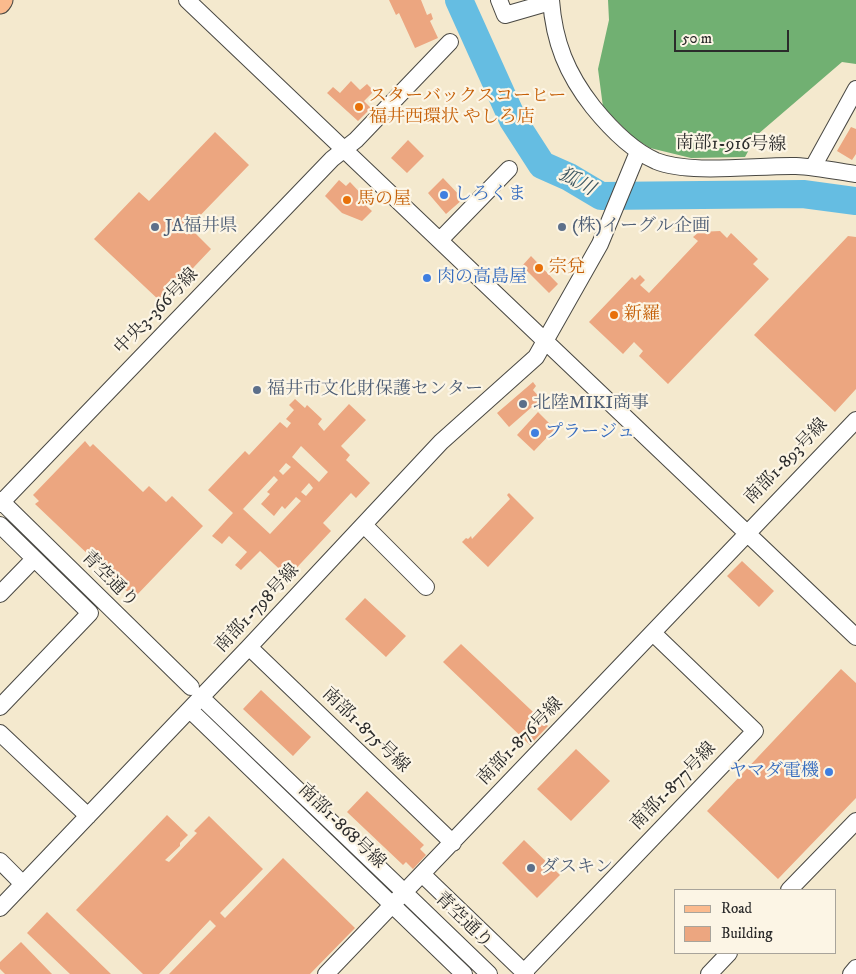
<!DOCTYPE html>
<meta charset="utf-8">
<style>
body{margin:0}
#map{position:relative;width:856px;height:974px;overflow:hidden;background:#f4e9ce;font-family:"IM FELL DW Pica",serif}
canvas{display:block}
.legend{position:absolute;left:674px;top:889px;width:162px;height:65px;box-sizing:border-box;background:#fcf5e5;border:1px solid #a8a49b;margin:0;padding:6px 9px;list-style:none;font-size:15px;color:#2b2b2b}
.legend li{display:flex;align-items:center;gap:10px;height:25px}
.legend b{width:25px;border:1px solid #a8a49b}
.scale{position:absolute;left:674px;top:30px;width:115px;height:22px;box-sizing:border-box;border:2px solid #2b2b2b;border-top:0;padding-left:6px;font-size:15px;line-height:18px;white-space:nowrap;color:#2b2b2b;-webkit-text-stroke:4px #fcf5e5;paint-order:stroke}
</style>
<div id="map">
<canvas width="856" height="974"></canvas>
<ul class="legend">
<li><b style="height:6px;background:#fbba8d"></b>Road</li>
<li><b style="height:14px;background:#eca680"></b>Building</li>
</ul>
<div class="scale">50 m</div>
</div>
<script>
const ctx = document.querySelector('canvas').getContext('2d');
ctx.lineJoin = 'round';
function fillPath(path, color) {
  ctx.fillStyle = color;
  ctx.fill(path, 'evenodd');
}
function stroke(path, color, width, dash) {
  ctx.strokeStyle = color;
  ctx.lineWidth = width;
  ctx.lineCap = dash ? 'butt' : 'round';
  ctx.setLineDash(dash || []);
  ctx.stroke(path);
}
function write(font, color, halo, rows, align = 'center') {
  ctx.font = font + ' "IM FELL DW Pica","Noto Serif JP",serif';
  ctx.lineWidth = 4.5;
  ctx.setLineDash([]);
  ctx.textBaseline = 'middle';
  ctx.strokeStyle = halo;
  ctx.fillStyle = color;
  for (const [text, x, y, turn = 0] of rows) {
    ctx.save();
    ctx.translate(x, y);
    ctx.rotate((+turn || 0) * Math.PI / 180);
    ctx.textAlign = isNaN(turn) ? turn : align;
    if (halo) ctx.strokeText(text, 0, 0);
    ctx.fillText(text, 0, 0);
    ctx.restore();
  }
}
fillPath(new Path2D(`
 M608 0H856V64L842 62 757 135 745 157 691 158 650 148 634 138 603 107 598 69 609 20Z`), '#71b072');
stroke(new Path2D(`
 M459 0 513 120 542 165 569 177 601 196 803 194 856 201`), '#65bde2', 28);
fillPath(new Path2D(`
 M389 0H421L427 15 431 13 433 19 430 21 438 38 415 48 399 13 396 15Z
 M351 81 360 90 367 84 374 91 364 101 371 108 358 121 327 93 333 87 340 93Z
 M851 127 856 129V154L852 160 837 151Z
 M215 132 249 165 189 227 211 249 161 302 94 239 139 192 149 201Z
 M408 140 424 156 407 173 391 158Z
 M443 178 463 199 446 214 428 193Z
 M339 180 346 186 350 182 365 198 362 202 372 211 362 221 342 213 325 196Z
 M720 231 727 238 731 233 758 259 753 264 769 279 668 384 639 356 643 351 634 342 623 354 589 322 632 277 635 280 640 275 645 280 640 285 649 293 698 241 693 237 699 232Z
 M848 236 856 237V389L835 412 754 335Z
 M531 256 558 284 549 293 522 266Z
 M533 382 536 386 533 390 541 399 509 427 497 413Z
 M295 399 305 408 307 405 322 419 318 424 324 431 349 404 366 420 341 446 350 455 346 460 370 483 356 498 351 493 323 523 331 531 288 577 260 551 241 570 235 565 247 552 229 536 222 544 212 536 233 513 208 490 245 451 249 455 280 422 287 428 291 423 286 419 294 410 289 405ZM301 446 328 472 319 482 292 457ZM286 463 291 467 283 475 279 471ZM274 476 278 480 267 492 270 494 261 504 274 516 282 506 285 509 296 497 301 501 270 534 243 509ZM309 483 313 488 306 496 301 492Z
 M538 412 555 429 534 451 517 435Z
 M85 441 90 447 93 444 143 492 149 486 166 502 172 496 203 526 134 598 35 504 39 501 33 495Z
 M509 493 534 518 488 567 462 542 466 538 468 539 471 536 472 539 510 499 507 495Z
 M742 561 774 591 759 607 727 576Z
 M365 598 406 636 386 657 345 619Z
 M461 644 548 726 530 745 443 662Z
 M841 669 856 683V798L778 879 707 811Z
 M261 690 311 737 293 756 243 709Z
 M576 749 610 781 571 821 537 789Z
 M367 791 424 845 420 849 426 855 413 869 406 862 403 865 347 812Z
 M167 815 188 835 180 843V846L165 860 169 862 197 833 194 831 209 816 263 869 220 913 225 918 283 858 355 928 310 974H169L216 926 210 920 159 974H143L76 910Z
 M524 840 560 875 537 898 502 863Z
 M47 912 111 974H70L27 933Z
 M21 942 52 974H5L0 969V962Z`), '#eca680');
const minor = new Path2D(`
 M187 0 856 637
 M499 0 505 15 550 2
 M551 0C554 42 567 74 593 107 610 128 631 150 656 161 691 175 757 165 796 166 816 167 836 171 856 174
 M813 167 856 89
 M440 240 509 169
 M0 500 191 687
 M0 504 332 159 356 140 450 42
 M0 525 90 613 0 707
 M364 525 426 587
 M0 594 34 559
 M249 647 453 843
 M207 703 398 886
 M190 710 464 974
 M0 733 88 816
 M0 861 23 884
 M422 874 526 974
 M789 890 856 821
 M408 896 489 974
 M0 908 249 647 441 442 536 357 600 244 638 152
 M524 972 755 731 653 633
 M326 974 856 420
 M709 974 729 953
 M851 974 856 968`);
const major = new Path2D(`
 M0 3 2 0`);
stroke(minor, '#494843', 18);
stroke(major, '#494843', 23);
stroke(minor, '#fff', 16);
stroke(major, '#fbba8d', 21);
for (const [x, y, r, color] of [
 [359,107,5,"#e8710a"],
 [444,195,5,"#3f7fe0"],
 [347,200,5,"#e8710a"],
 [155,227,5,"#5c6f8a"],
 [562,227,5,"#5c6f8a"],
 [539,268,5,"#e8710a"],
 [427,278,5,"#3f7fe0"],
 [614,315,5,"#e8710a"],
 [257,390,5,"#5c6f8a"],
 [523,404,5,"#5c6f8a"],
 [535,433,5,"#3f7fe0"],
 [829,772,5,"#3f7fe0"],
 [531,868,5,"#5c6f8a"]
]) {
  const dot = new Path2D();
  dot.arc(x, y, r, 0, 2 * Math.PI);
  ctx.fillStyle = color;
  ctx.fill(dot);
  stroke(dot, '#fcf5e5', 2);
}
write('18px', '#c56008', '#fcf5e5', [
 ["スターバックスコーヒー",369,97],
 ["福井西環状 やしろ店",369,118],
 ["馬の屋",357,200],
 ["宗兌",549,268],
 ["新羅",624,315]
], 'left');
write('18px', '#2b2b2b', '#fcf5e5', [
 ["南部1-916号線",731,145,1],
 ["中央3-366号線",157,312,-46],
 ["南部1-893号線",787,462,-46],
 ["青空通り",109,580,45],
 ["南部1-798号線",258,609,-47],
 ["南部1-875号線",365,731,44],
 ["南部1-876号線",521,742,-46],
 ["南部1-877号線",674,787,-46],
 ["南部1-868号線",341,827,44],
 ["青空通り",463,921,44]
]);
write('18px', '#366cbe', '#fcf5e5', [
 ["しろくま",454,195],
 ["肉の高島屋",437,278],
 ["プラージュ",545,433],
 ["ヤマダ電機",819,772,"right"]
], 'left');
write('18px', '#4e5e75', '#fcf5e5', [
 ["JA福井県",165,227],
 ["(株)イーグル企画",572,227],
 ["福井市文化財保護センター",267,390],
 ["北陸MIKI商事",533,404],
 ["ダスキン",541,868]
], 'left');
write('italic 19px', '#3c5762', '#fcf5e5', [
 ["狐川",576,183,28]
]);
</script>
